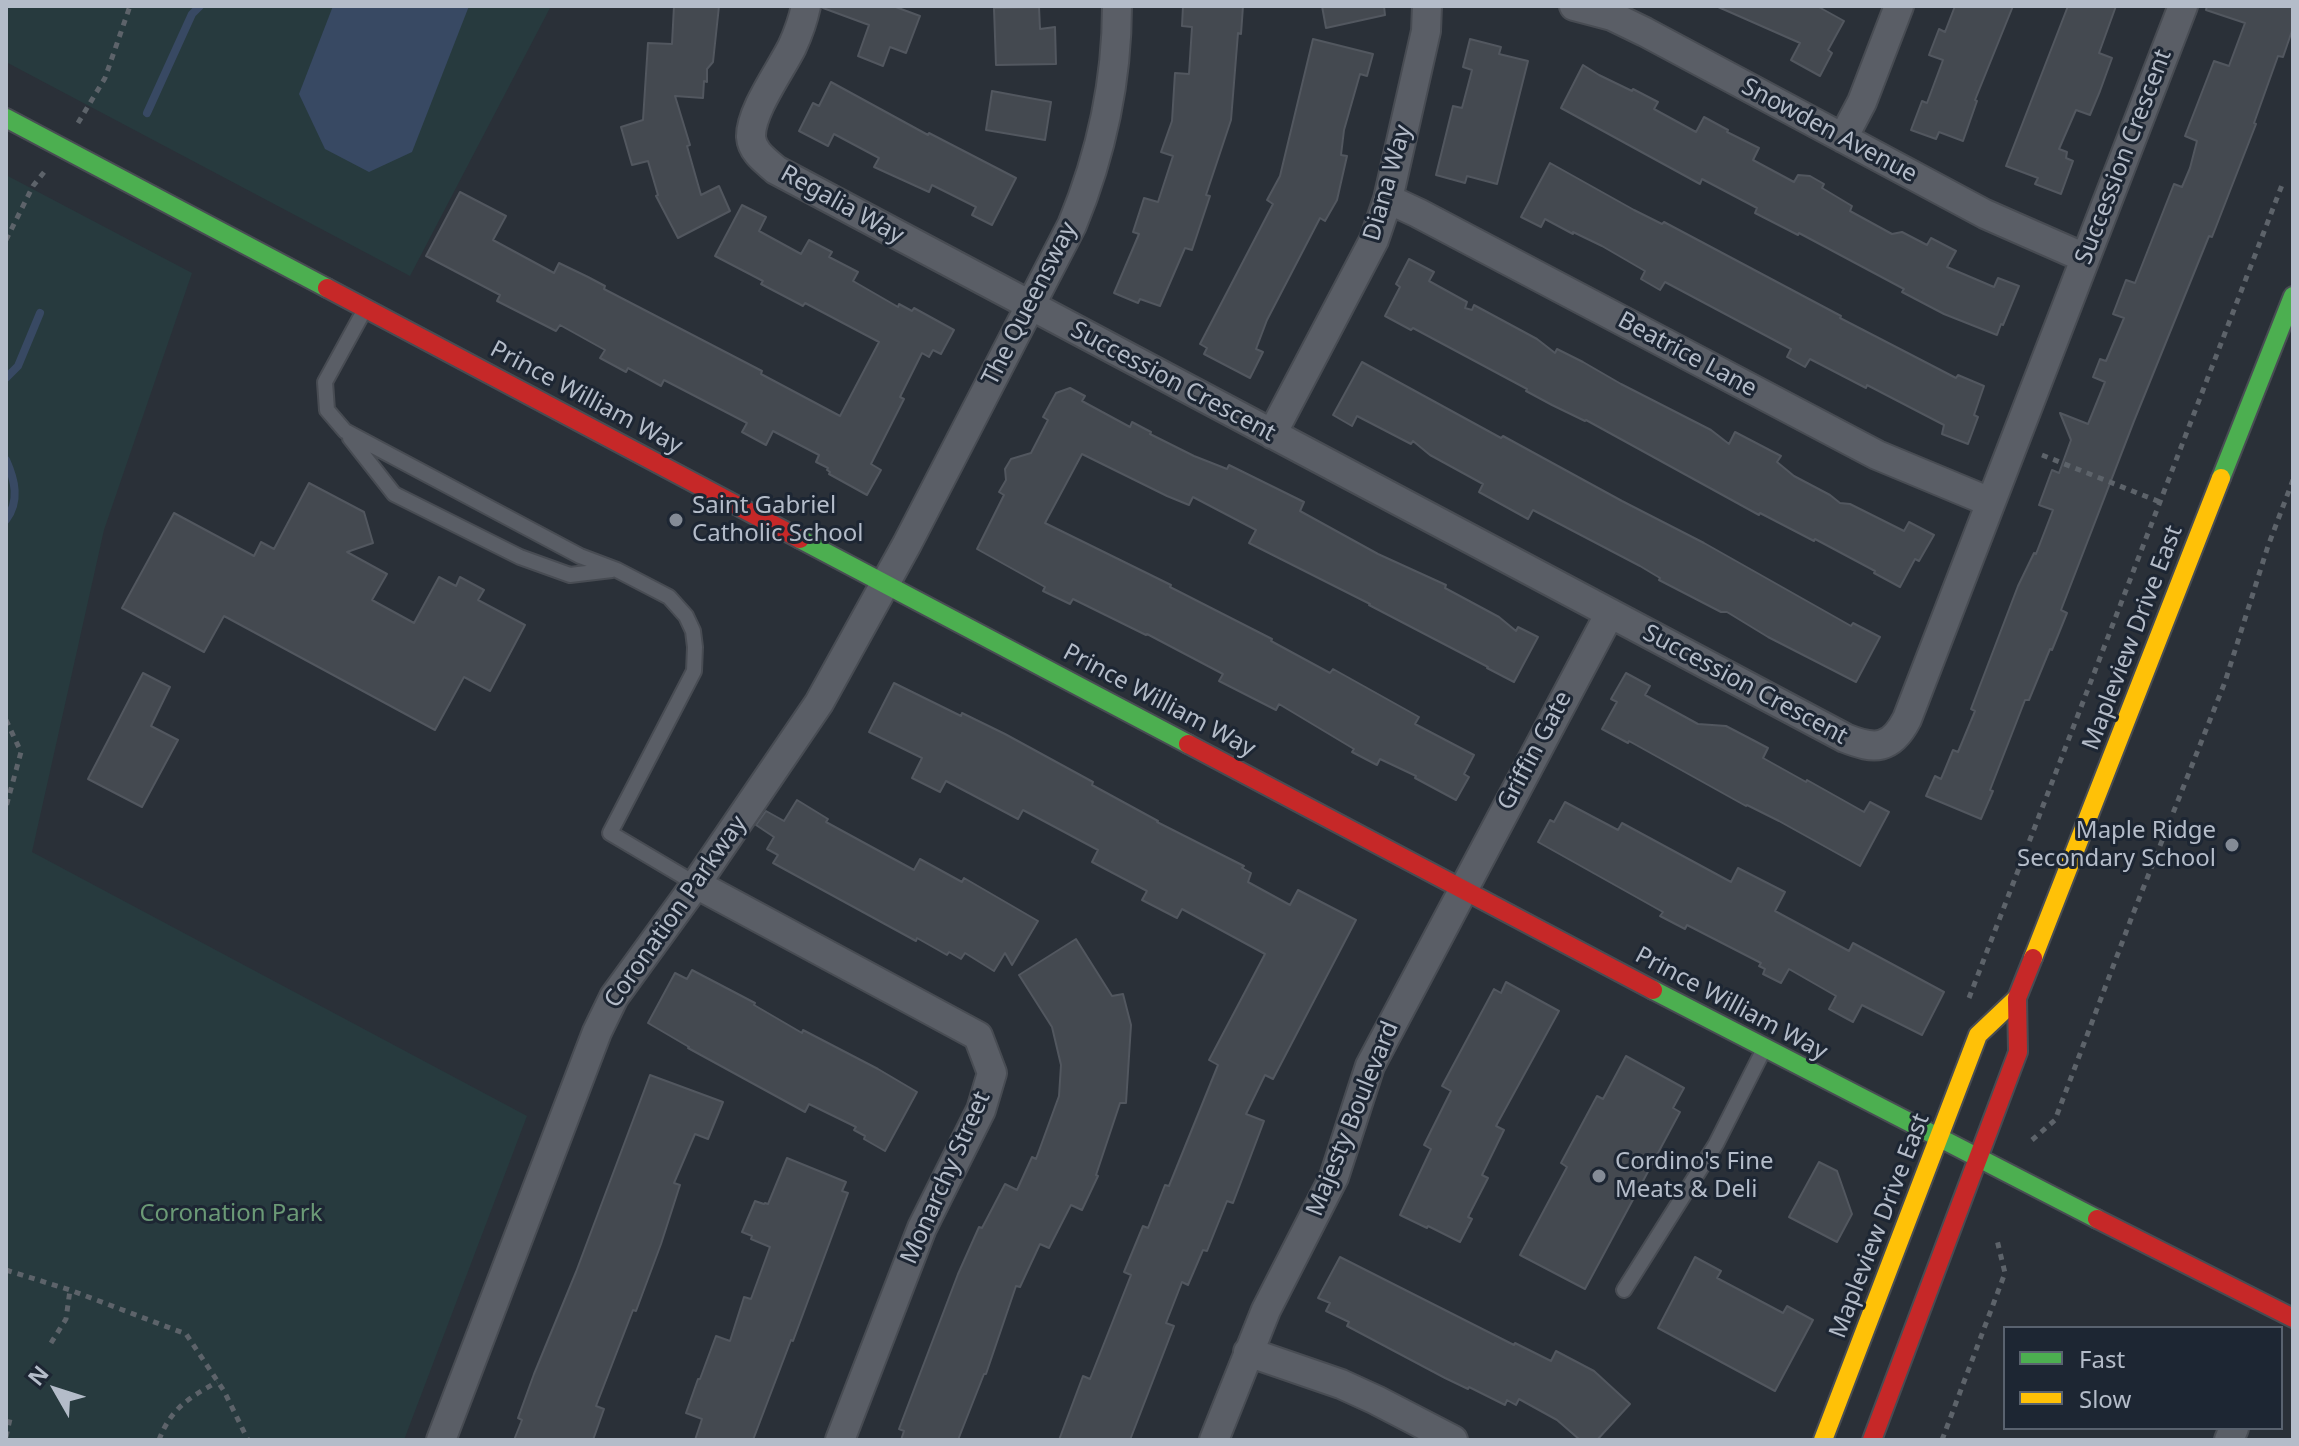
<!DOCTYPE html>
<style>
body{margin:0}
#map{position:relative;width:2299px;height:1446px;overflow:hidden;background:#2a3038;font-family:"Noto Sans",sans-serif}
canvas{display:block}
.frame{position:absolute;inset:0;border:8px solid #b4bcc9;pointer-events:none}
.legend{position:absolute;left:2003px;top:1326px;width:280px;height:104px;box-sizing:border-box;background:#1d2633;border:2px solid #59626f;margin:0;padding:10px 14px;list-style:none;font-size:24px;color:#b4bcc9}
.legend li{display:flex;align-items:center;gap:16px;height:40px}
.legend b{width:40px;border:2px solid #59626f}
.north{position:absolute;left:16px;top:1350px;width:80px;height:80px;-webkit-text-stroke:6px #1d2633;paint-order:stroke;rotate:309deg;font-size:22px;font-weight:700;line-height:32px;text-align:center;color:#b4bcc9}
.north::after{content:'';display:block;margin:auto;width:28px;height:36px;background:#b4bcc9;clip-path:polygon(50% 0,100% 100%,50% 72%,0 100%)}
</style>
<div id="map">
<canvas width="2299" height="1446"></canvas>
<div class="frame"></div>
<ul class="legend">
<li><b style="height:10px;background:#4caf50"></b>Fast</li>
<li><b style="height:10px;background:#ffc107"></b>Slow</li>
</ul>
<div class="north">N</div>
</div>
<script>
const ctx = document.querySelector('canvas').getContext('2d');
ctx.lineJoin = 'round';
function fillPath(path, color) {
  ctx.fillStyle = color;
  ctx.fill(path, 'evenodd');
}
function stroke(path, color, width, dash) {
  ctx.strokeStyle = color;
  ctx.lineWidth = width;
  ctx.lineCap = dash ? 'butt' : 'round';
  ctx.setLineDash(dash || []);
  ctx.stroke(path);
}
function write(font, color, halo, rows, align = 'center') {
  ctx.font = font + ' "Noto Sans",sans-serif';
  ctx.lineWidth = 6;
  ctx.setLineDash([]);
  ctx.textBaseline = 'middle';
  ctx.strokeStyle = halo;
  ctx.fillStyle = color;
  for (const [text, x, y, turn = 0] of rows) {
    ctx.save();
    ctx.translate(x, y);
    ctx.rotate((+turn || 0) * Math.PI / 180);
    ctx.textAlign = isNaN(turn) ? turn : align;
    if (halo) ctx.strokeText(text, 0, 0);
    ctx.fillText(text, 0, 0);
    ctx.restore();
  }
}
fillPath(new Path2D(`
 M6 6H551L410 276 6 62Z
 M6 175 192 273 104 530 32 852 527 1116 404 1440H6Z`), '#273a3e');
fillPath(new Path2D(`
 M333 6H469L412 152 369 172 325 149 299 94Z`), '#384963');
stroke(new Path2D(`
 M147 113 192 14 200 6
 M6 378 18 366 40 313
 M6 460C15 480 20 501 6 520`), '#384963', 8);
const building = new Path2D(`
 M674 6H719L713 62 707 69V82L704 81 703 98 675 96 690 145 687 146 701 195 719 186 730 211 678 238 656 196 658 195 648 161 632 165 621 127 643 120 648 43 672 44Z
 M824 6H893L920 16 906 53 890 47 883 66 858 56 869 25 823 8Z
 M1183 6H1243L1241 34 1238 33 1231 120 1206 195 1210 196 1192 250 1185 248 1160 306 1140 299 1138 303 1114 293 1139 234 1133 232 1144 198 1158 202 1173 156 1161 152 1172 121 1175 73 1189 74 1192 27 1182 26Z
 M1322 6H1384L1385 15 1326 28Z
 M1716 6H1817L1844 21 1828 50 1832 53 1820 76 1791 60 1800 43Z
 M1955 6H2013L1975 100 1977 101 1963 141 1939 132 1936 139 1911 130 1922 101 1927 103 1943 60 1929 55 1939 29 1945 32Z
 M2068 6H2116L2099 53 2112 58 2100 91 2090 115 2076 110 2059 149 2067 152 2066 158 2073 161 2061 194 2035 184 2038 178 2006 166Z
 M2207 6H2293V28L2283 57 2278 56 2254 123 2256 124 2212 237 2209 236 2134 421 2061 610 2067 613 2052 650 2050 649 2029 700H2025L1990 790 1993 791 1981 819 1926 796 1935 776 1941 779 1953 750 1958 752 1975 711 1971 709 2018 586 2034 553 2036 554 2053 510 2039 505 2052 470 2059 473 2071 440 2060 413 2088 424 2105 382 2093 377 2100 359 2106 361 2124 318 2113 314 2126 280 2135 283 2174 184 2182 187 2190 168 2197 141 2185 136 2214 61 2229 66 2245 23 2206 10Z
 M1039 7 1040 29 1055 27 1056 64 996 65 994 8Z
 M1313 39 1373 54 1367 76 1360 74 1344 130 1341 155 1347 156 1337 200 1325 221 1320 218 1267 320 1256 349 1263 352 1250 378 1204 354 1207 348 1200 344 1273 204 1267 200 1280 176Z
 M1470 39 1501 47 1499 54 1528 61 1497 184 1467 176 1465 183 1436 175 1453 106 1462 108 1472 70 1463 67Z
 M1583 65 1599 75 1632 91 1633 89 1658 102 1654 109 1696 132 1704 117 1728 130 1727 132 1759 148 1753 160 1794 182 1798 175 1810 176 1824 184 1822 188 1852 206 1850 211 1892 234 1902 232 1927 245 1931 238 1956 251 1947 267 1994 287 1998 278 2019 286 2003 325 2001 324 1997 335 1944 314 1902 292 1904 289 1799 233 1798 235 1755 213 1757 208 1702 179 1700 184 1561 108Z
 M831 82 928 135 929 133 1016 178 992 225 972 215 976 207 932 185 929 192 874 167 879 158 834 134 828 146 799 131 813 103 819 106Z
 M992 91 1051 102 1045 140 986 130Z
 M1550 163 1634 210 1662 224 1664 222 1809 299 1841 316 1840 318 1900 349 1956 378 1958 375 1984 386 1974 415 1978 417 1968 444 1942 434 1944 425 1867 385 1866 388 1810 359 1805 367 1787 357 1791 349 1665 282 1660 290 1641 279 1645 271 1602 246 1573 232V234L1545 219 1541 227 1521 217Z
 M460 192 506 216 493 240 554 273 559 263 588 277 605 286 604 289 762 371 761 374 840 416 879 342 805 303 803 306 761 284 763 281 715 256 742 205 766 217 759 231 801 254 809 240 832 252 829 257 858 272 853 281 898 307 899 304 912 311 914 308 954 330 941 354 933 350 929 357 922 353 900 397 904 399 871 464 881 470 867 495 829 474 830 472 827 470 828 468 816 462 819 455 773 431 766 445 742 432 747 423 664 380 661 386 628 368 626 372 600 358 605 350 560 325 556 331 497 301 500 295 426 256Z
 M1409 259 1434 272 1429 281 1467 302 1465 308 1472 310 1474 305 1537 339 1555 353 1557 349 1583 362 1621 384 1711 430 1729 444 1735 432 1781 456 1777 462 1794 476 1830 495 1840 503 1850 504 1904 531 1909 522 1934 535 1919 561 1915 559 1900 587 1874 573 1875 571 1815 539 1814 541 1760 513 1759 515 1586 420 1585 421 1552 405 1526 391 1527 389 1413 328 1411 330 1385 316 1400 287 1396 284Z
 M1362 362 1501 438 1503 436 1622 501 1704 543 1851 626 1853 623 1880 637 1856 682 1768 637 1727 612H1721L1659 580 1660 578 1640 566 1533 510 1528 519 1479 492 1483 484 1430 455 1413 441 1411 444 1357 416 1352 426 1333 415Z
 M1070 388 1085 396 1082 401 1130 427 1132 422 1151 432 1150 434 1194 456 1227 469 1229 465 1304 502 1300 511 1378 554 1446 585 1445 588 1499 617 1516 631 1518 627 1538 637 1514 682 1487 668 1488 667 1369 605 1370 604 1249 543 1256 530 1193 497 1189 505 1167 496 1082 454 1045 523 1171 585 1170 587 1272 639 1271 641 1330 673 1333 669 1419 717 1415 724 1474 755 1464 774 1469 777 1456 800 1415 778 1416 776 1380 759 1377 765 1352 752 1354 749 1279 704 1276 710 1219 681 1223 674 1147 634 1146 635 1073 599 1070 604 1043 591 1045 587 977 549 1004 495 999 492 1006 480 1005 469 1011 459 1031 453 1048 420 1043 417 1056 393Z
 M309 483 364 512 373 543 347 552 387 574 372 600 414 623 439 577 456 586 460 577 484 590 478 600 525 625 490 691 464 677 435 730 224 616 204 652 122 608 174 513 254 556 261 542 274 549Z
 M143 673 170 687 151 726 178 740 142 807 88 779Z
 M1626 673 1650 686 1645 695 1698 724 1726 726 1749 738 1768 748 1763 758 1806 782 1807 780 1864 812 1870 802 1889 812 1860 866 1779 821 1747 805 1746 806 1629 741 1628 743 1602 729 1617 702 1611 699Z
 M894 683 961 716 962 713 1005 734 1093 782 1092 785 1158 821 1157 822 1244 866 1242 868 1251 873 1248 882 1290 905 1298 890 1356 920 1273 1079 1265 1075 1246 1114 1264 1121 1233 1203 1227 1201 1207 1251 1203 1250 1188 1285 1182 1282 1166 1323 1174 1326 1130 1440H1059L1083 1376 1090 1379 1131 1275 1124 1272 1143 1226 1148 1228 1165 1185 1169 1186 1218 1065 1209 1060 1265 954 1182 909 1177 918 1142 900 1147 891 1092 862 1098 850 1023 810 1018 819 946 781 940 792 912 778 922 758 869 732Z
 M797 800 828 819 826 822 914 870 920 859 962 882 964 878 1038 921 1012 965 1005 953 994 971 965 953 961 959 949 952 947 955 917 938 916 941 773 863 778 855 767 849 774 837 756 825 766 811 784 821Z
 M1565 802 1618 830 1622 823 1731 882 1738 868 1785 892 1775 911 1849 951 1853 943 1944 992 1922 1035 1862 1005 1853 1022 1829 1009 1836 996 1789 969 1781 983 1763 974 1765 969 1759 966 1761 963 1687 925 1685 929 1660 916 1663 912 1538 842 1550 820 1554 822Z
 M1076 939 1112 996 1123 994 1131 1025 1126 1103H1120L1096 1175 1098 1176 1082 1210 1071 1205 1049 1248 1040 1244 1020 1287 1016 1286 986 1374H984L958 1440H901L904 1431 899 1429 958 1274 979 1227 982 1228 1005 1184 1017 1190 1032 1157 1036 1159 1059 1096 1061 1065 1052 1027 1019 975Z
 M692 970 755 1003 754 1005 802 1033 803 1030 878 1069 917 1092 885 1151 864 1139 865 1136 854 1130 856 1127 809 1104 805 1112 688 1048 689 1047 648 1023 675 973 687 979Z
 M1506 982 1559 1011 1496 1126 1504 1130 1482 1175 1488 1178 1468 1217 1472 1219 1460 1242 1428 1226 1427 1228 1400 1215 1431 1149 1424 1145 1451 1091 1442 1086 1494 989 1501 993Z
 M1626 1056 1684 1088 1673 1108 1680 1112 1585 1289 1520 1255 1567 1167 1561 1163 1597 1096 1603 1099Z
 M650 1075 723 1102 708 1139 695 1134 674 1183 680 1185 661 1244 636 1311 633 1310 596 1406 604 1409 593 1440H514L522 1420 518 1418 534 1374 576 1272Z
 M787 1158 846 1182 842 1191 848 1193 793 1341 791 1340 753 1440H695L702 1419 686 1413 698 1379H700L716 1336 730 1341 744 1297 751 1299 770 1247 751 1239 752 1236 742 1232 755 1201 764 1204 765 1203 768 1204Z
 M1819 1162 1837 1171 1852 1214 1837 1242 1789 1217Z
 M1340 1257 1514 1345 1515 1343 1551 1361 1556 1351 1594 1371 1630 1404 1597 1440H1580L1557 1420 1519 1399 1516 1405 1507 1400 1505 1405 1469 1387 1468 1389 1445 1378 1347 1326 1349 1322 1326 1311 1330 1303 1318 1298Z
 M1695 1257 1721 1271 1717 1278 1783 1313 1787 1306 1813 1320 1775 1391 1658 1328Z`);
fillPath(building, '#444950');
stroke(building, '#52575f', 2);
const lane = new Path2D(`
 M365 309 325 382 327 410 345 431 580 556 617 570 669 597 686 616 693 631 695 647 694 671 610 833 696 884
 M350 438 394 494 520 557 570 575 612 570
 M1624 1290 1716 1144 1764 1049`);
const street = new Path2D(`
 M806 6C803 20 798 34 792 47 780 71 750 112 751 137 752 152 766 161 776 170L1845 738C1875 750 1891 750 1907 719L2183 6
 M1574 6 1612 16 1645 32 1985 214 2085 258
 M1843 138 1862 102 1899 6
 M1388 199 1418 213 1877 455 1990 502
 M1272 434 1374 240 1388 199 1426 31 1427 6
 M696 884 978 1036 992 1073 981 1110 922 1228 840 1440
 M1248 1352 1341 1384 1376 1400 1453 1440
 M441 1440 597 1032 614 997 696 884 819 703 907 544 1072 225C1101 155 1117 82 1117 6
 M1214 1440 1266 1310 1334 1177 1370 1066 1610 613
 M2229 1440 2234 1428`);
const fast = new Path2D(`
 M6 118 327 288
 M2221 478 2293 296
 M800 539 1188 744
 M1653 990 2097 1219`);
const slow = new Path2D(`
 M2033 958 2221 478
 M1823 1440 1978 1035 2017 998`);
const jam = new Path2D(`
 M327 288 800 539
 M1188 744 1653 990
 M2097 1219 2293 1318
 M1872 1440 2018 1052 2017 998 2033 958`);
stroke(lane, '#484c53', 18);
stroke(street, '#484c53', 32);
stroke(fast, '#484c53', 22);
stroke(slow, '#484c53', 22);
stroke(jam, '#484c53', 22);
stroke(new Path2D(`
 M78 123 105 78 130 6
 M6 240 33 186 45 171
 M2042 455 2160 502
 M6 720 21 752 6 807
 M1969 998 2282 185
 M2032 1140 2055 1120 2131 919 2225 682 2268 546 2293 480
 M6 1270 70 1290 186 1334 224 1391 248 1440
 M51 1343 66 1319 70 1290
 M6 1437 10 1419
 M159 1440C171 1408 189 1398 217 1382
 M1942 1440 2005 1273 1997 1240`), '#5d636a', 5, [6, 6]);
stroke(lane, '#5a5e66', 14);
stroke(street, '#5a5e66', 28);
stroke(fast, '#4caf50', 18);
stroke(slow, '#ffc107', 18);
stroke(jam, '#c62828', 18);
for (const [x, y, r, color] of [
 [676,520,8,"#848b96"],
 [2232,845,8,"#848b96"],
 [1599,1176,8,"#848b96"]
]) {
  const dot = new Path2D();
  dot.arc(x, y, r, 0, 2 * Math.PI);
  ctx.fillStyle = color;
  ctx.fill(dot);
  stroke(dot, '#1d2633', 3);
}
write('24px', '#b4bcc9', '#1d2633', [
 ["Snowden Avenue",1829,131,28],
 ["Succession Crescent",2124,157,-69],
 ["Diana Way",1388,183,-74],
 ["Regalia Way",842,205,29],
 ["The Queensway",1030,304,-63],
 ["Beatrice Lane",1687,355,28],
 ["Succession Crescent",1173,382,28],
 ["Prince William Way",586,398,28],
 ["Mapleview Drive East",2133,638,-69],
 ["Succession Crescent",1745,685,28],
 ["Prince William Way",1159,701,28],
 ["Griffin Gate",1535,751,-62],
 ["Coronation Parkway",676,912,-55],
 ["Prince William Way",1731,1004,28],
 ["Majesty Boulevard",1353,1119,-68],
 ["Monarchy Street",946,1178,-66],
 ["Mapleview Drive East",1880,1226,-69]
]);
write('24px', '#b4bcc9', '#1d2633', [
 ["Saint Gabriel",692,506],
 ["Catholic School",692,534],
 ["Maple Ridge",2216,831,"right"],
 ["Secondary School",2216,859,"right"],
 ["Cordino's Fine",1615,1162],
 ["Meats & Deli",1615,1190]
], 'left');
write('24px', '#6b9a76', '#1d2633', [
 ["Coronation Park",231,1214]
]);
</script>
